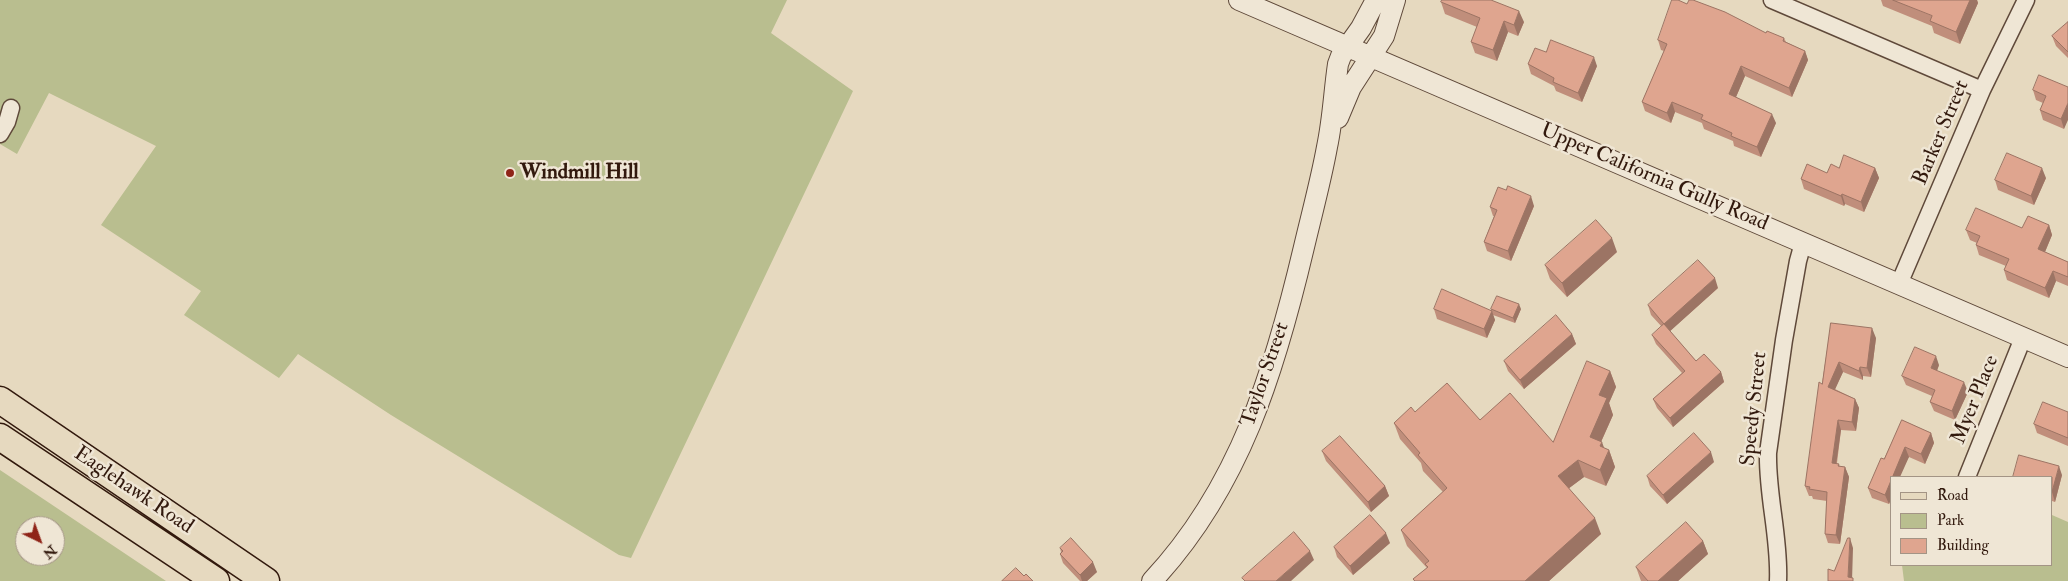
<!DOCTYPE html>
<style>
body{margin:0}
#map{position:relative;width:2068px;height:581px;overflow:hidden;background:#e6d9bf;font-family:"IM FELL Double Pica",serif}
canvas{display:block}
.legend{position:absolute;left:1890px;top:476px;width:162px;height:90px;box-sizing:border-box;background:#efe6d5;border:1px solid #a39485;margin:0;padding:6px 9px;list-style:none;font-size:15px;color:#32190d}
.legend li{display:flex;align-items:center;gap:10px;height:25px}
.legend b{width:25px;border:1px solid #a39485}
.north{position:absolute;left:15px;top:516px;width:50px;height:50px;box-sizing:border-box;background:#efe6d5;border:1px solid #a39485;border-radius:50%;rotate:138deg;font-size:14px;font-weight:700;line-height:20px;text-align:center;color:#32190d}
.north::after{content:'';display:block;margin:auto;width:18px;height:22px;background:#8f2418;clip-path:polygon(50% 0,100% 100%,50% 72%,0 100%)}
</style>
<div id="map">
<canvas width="2068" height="581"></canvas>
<ul class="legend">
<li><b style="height:6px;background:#e6d9bf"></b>Road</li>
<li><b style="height:14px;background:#b9be8f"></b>Park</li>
<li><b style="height:14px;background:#dfa58f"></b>Building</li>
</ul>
<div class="north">N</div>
</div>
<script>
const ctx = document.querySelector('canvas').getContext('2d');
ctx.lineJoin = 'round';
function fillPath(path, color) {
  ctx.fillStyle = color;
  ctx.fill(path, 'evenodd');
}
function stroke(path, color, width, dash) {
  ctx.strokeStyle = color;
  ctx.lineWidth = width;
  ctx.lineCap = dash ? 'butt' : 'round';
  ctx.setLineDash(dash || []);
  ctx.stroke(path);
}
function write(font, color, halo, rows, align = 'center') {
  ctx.font = font + ' "IM FELL Double Pica",serif';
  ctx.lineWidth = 5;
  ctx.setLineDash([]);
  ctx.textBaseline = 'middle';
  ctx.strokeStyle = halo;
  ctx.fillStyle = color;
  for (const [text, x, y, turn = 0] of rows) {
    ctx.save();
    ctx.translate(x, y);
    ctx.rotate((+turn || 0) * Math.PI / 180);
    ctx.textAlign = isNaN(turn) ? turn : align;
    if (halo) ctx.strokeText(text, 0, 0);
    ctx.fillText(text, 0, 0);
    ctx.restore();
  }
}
fillPath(new Path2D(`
 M0 0H787L771 33 853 91 631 558 619 555 391 415 298 354 279 378 184 315 201 291 101 225 156 146 49 93 17 154 0 144Z
 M0 470 166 581H0ZM25 526H55V556H25Z
 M2052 515 2068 522V581H1904L1902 565H2052Z`), '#b9be8f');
const minor = new Path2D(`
 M1772 0 1982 90
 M0 134 7 122 11 108
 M1899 284 1982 90 2026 0
 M1967 477 2023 338
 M1778 581C1780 538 1767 496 1768 453L1784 340 1798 261 1803 243`);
const tertiary = new Path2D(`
 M1239 0 2068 357
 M1338 118 1351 87 1384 36 1395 0
 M1152 581C1240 487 1275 370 1304 247 1312 213 1321 180 1327 147 1333 119 1334 91 1338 64L1341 56 1361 28 1376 0`);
const primary = new Path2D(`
 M0 400 266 581
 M0 437 216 581`);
stroke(minor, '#5f493a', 19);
stroke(tertiary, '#5f493a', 22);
stroke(primary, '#32190d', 29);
stroke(minor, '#efe6d5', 16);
stroke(tertiary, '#efe6d5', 20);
stroke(primary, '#e6d9bf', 26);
fillPath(new Path2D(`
 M1881 0H1977L1978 3 1960 44 1934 33 1932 26 1883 6Z
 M1441 2 1524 22 1518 36 1508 32 1497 61 1475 53 1471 42 1477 27 1445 14Z
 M1687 4 1766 33 1784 38 1786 42 1805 51 1808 60 1792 97 1745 76 1736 97 1776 123 1761 157 1734 146 1733 141 1704 129 1702 123 1675 112 1671 123 1645 111 1642 102 1664 51 1661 50 1658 40Z
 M2068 22V58L2056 46 2052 36Z
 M1546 52 1597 66 1582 102 1556 91 1554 86 1531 74 1528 64Z
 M2068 87 2064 129 2043 120 2040 110 2043 103 2036 100 2033 90Z
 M1839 168H1875L1879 178 1864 212 1845 204 1844 206 1804 189 1801 179 1827 173Z
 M2046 178 2034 205 1998 190 1995 180Z
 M1506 190 1534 206 1511 261 1487 251 1484 242 1494 216H1493L1490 207Z
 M2049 225 2052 235 2045 252 2068 262V286L2056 281 2049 298 2007 280 2004 270 2006 266 1979 255 1976 245 1977 243 1970 240 1966 230 2022 228Z
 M1617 252 1567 297 1550 279 1545 265Z
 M1718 288 1670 331 1696 361 1721 372 1724 382 1673 427 1657 408 1653 399 1682 373 1656 344 1652 335 1662 327 1651 315 1648 305Z
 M1434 309 1491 310V309H1521L1515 323 1493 315 1495 320 1487 338 1437 319Z
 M1831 323 1876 338 1871 377 1863 376V380L1843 372 1835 389 1855 399 1859 408 1856 431 1841 430 1837 463 1840 466 1845 467 1849 477 1840 544 1828 543 1825 534 1827 501 1813 499 1812 496H1809L1805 486 1822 384Z
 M1572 334 1576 344 1524 389 1508 371 1504 361Z
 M1939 365 1937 371 1968 392 1955 420 1934 411 1930 402 1932 396 1906 385 1902 376Z
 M1610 371 1616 387 1609 403 1613 415 1601 442 1604 448 1609 450 1615 467 1606 486 1584 477 1569 488 1601 534 1549 581H1414L1413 579 1427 568 1407 546 1401 530 1443 492 1423 471 1421 463 1400 439 1394 423 1415 412 1480 420 1553 442Z
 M2068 412V446L2037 433 2034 424Z
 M1902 420 1931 433 1934 443 1925 464 1909 457 1892 477V497L1889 504 1872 498 1868 488 1884 459Z
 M1322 451 1385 486 1389 496 1371 512 1326 461Z
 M1714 462 1667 504 1650 486 1647 476Z
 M2062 475 2055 502 2052 501V477Z
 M1703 541 1708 554 1678 581H1641L1636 567Z
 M1390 543 1353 575 1337 557 1334 547Z
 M1060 548 1097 572 1087 581H1080L1063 563 1060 554 1061 552Z`), '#c08e7b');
fillPath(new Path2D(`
 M1970 0H1977L1978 3 1960 44 1956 32Z
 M1519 11 1524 22 1518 36 1514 25Z
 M1504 21 1508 32 1497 61 1493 50Z
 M1805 51 1808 60 1792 97 1789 88Z
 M1594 57 1597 66 1582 102 1578 93Z
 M1741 66 1745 76 1733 104 1729 94Z
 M1672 102 1675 112 1671 123 1667 113Z
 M2068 103V120L2064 129 2061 119Z
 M1772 114 1776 123 1761 157 1757 147Z
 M1875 168 1879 178 1864 212 1861 202Z
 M2042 168 2046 178 2034 205 2031 196Z
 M1842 194 1845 204 1844 206 1841 196Z
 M1531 196 1534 206 1511 261 1508 251Z
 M2049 225 2052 235 2042 259 2038 249Z
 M1612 238 1617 252 1567 297 1562 283Z
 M2053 271 2056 281 2049 298 2045 288Z
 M1715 278 1718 288 1668 333 1664 324Z
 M1519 304 1521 309 1515 323 1513 318Z
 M1492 311 1495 320 1487 338 1484 329Z
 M1872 328 1876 338 1871 377 1867 368Z
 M1572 334 1576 344 1524 389 1520 380Z
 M1936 356 1939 365 1934 378 1931 368Z
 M1839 362 1843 372 1832 396 1828 387Z
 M1860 367 1863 376V380L1859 371Z
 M1610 371 1616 387 1609 403 1613 415 1596 453 1590 437 1599 395Z
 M1721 372 1724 382 1673 427 1670 418Z
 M1964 382 1968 392 1955 420 1952 411Z
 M1855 399 1859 408 1856 431 1852 422Z
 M1838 420 1841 430 1835 472 1832 463Z
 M1931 433 1934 443 1925 464 1921 454Z
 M1602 442 1607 456 1609 450 1615 467 1606 486 1600 470V446Z
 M1905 447 1909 457 1900 477H1892Z
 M1711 452 1714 462 1667 504 1663 495Z
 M1578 460 1584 477 1564 492 1558 476Z
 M2059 466 2062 475 2055 502 2052 492Z
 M1845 467 1849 477 1840 544 1836 535Z
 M1892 479V497L1889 504 1885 495Z
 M1385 486 1389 496 1371 512 1368 502Z
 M1595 518 1601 534 1549 581H1525Z
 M1386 533 1390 543 1353 575 1350 566Z
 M1850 538 1853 548 1852 581 1848 577Z
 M1703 541 1708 554 1678 581H1658Z
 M1310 551 1314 560 1291 581H1276Z
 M1093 562 1097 572 1087 581H1082L1080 575Z`), '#9c7464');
const building = new Path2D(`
 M1442 0H1491L1519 11 1514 25 1504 21 1493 50 1471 42 1480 18 1441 2Z
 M1672 0H1678L1687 4 1689 0H1693L1725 12 1766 33 1767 31 1784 38 1783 41 1805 51 1789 88 1741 66 1729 94 1772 114 1757 147 1731 136 1732 133 1701 119 1703 115 1672 102 1667 113 1642 102 1667 44 1658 40Z
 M1893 0H1970L1956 32 1930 21 1932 16Z
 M2068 22V52L2052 36Z
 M1551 40 1594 57 1578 93 1553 82 1554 78 1528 64 1535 48 1546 52Z
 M2039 75 2068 87V103L2061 119 2040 110 2046 96 2033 90Z
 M2007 153 2042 168 2031 196 1995 180Z
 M1844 155 1875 168 1861 202 1842 194 1841 196 1801 179 1807 164 1827 173 1831 164 1839 168Z
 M1508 186 1531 196 1508 251 1484 242 1497 210 1490 207 1498 187 1506 190Z
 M1976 208 2022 228 2028 216 2049 225 2038 249 2068 262V277L2053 271 2045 288 2004 270 2009 259 1976 245 1980 236 1966 230Z
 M1596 220 1612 238 1562 283 1545 265Z
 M1698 260 1715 278 1664 324 1648 305Z
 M1442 289 1492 311 1484 329 1434 309Z
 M1497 296 1519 304 1513 318 1491 309Z
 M1556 315 1572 334 1520 380 1504 361Z
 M1831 323 1872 328 1867 368 1860 367 1859 371 1839 362 1828 387 1855 399 1852 422 1838 420 1832 463 1839 464 1838 466 1845 467 1836 535 1825 534 1827 492 1809 489 1810 487 1805 486 1819 382 1822 384Z
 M1664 324 1696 361 1704 354 1721 372 1670 418 1653 399 1685 371 1652 335Z
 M1915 347 1936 356 1931 368 1964 382 1952 411 1930 402 1935 390 1902 376Z
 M1587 361 1610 371 1599 395 1607 398 1590 437 1602 442 1600 446 1609 450 1600 470 1578 460 1558 476 1595 518 1525 581H1415L1413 579 1428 567 1425 564 1429 561 1401 530 1447 488 1418 455 1420 453 1394 423 1411 407 1415 412 1447 383 1480 420 1510 393 1553 442Z
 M2043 402 2068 412V438L2034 424Z
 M1902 420 1931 433 1921 454 1905 447 1885 495 1868 488 1881 458 1884 459Z
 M1694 433 1711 452 1663 495 1647 476Z
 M1340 436 1385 486 1368 502 1322 451Z
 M2019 455 2059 466 2052 492V477H2013Z
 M1370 515 1386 533 1350 566 1334 547Z
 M1686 522 1703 541 1658 581H1648L1636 567Z
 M1294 532 1310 551 1276 581H1245L1242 578Z
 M1071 538 1093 562 1080 575 1060 554 1063 551 1060 548Z
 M1848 538H1850L1848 577 1853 578V581H1828V569L1834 571Z
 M1016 568 1024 576 1026 574 1033 581H1002Z`);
fillPath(building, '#dfa58f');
stroke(building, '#9c7464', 1);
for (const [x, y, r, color] of [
 [510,173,5,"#8f2418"]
]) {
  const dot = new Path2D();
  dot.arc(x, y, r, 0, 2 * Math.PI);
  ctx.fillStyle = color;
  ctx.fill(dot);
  stroke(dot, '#efe6d5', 2);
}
write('21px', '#32190d', '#efe6d5', [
 ["Barker Street",1942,133,-67],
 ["Upper California Gully Road",1654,178,23],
 ["Taylor Street",1266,375,-71],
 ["Myer Place",1976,400,-68],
 ["Speedy Street",1755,409,-84],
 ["Eaglehawk Road",133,491,34]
]);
write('bold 21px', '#32190d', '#efe6d5', [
 ["Windmill Hill",520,173]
], 'left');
</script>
